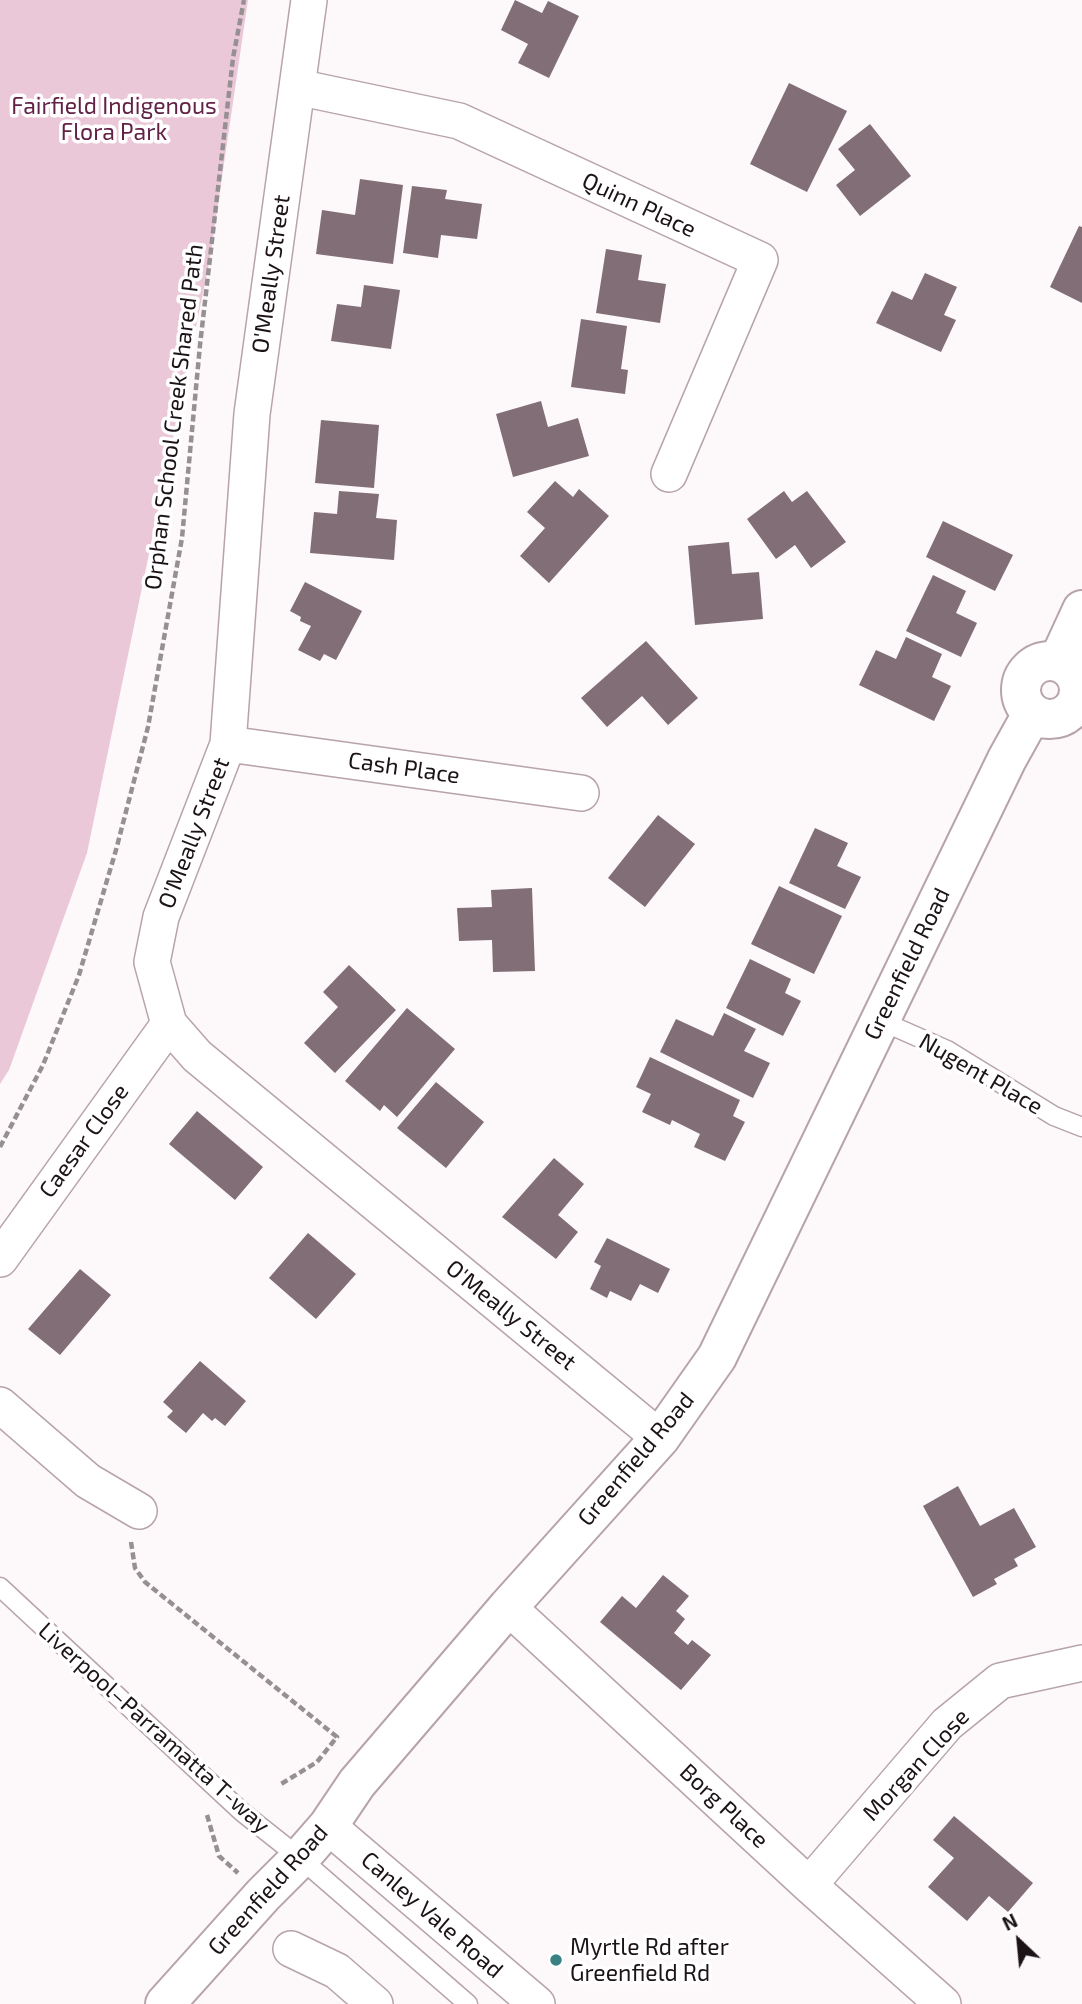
<!DOCTYPE html>
<meta charset="utf-8">
<style>
body{margin:0}
#map{position:relative;width:1082px;height:2004px;overflow:hidden;background:#fdf8fa;font-family:"Exo 2",sans-serif}
canvas{display:block}
.north{position:absolute;left:984px;top:1906px;width:70px;height:70px;-webkit-text-stroke:5px #fff;paint-order:stroke;rotate:334deg;font-size:19px;font-weight:700;line-height:28px;text-align:center;color:#1b1317}
.north::after{content:'';display:block;margin:auto;width:24px;height:32px;background:#1b1317;clip-path:polygon(50% 0,100% 100%,50% 72%,0 100%)}
</style>
<div id="map">
<canvas width="1082" height="2004"></canvas>
<div class="north">N</div>
</div>
<script>
const ctx = document.querySelector('canvas').getContext('2d');
ctx.lineJoin = 'round';
function fillPath(path, color) {
  ctx.fillStyle = color;
  ctx.fill(path, 'evenodd');
}
function stroke(path, color, width, dash) {
  ctx.strokeStyle = color;
  ctx.lineWidth = width;
  ctx.lineCap = dash ? 'butt' : 'round';
  ctx.setLineDash(dash || []);
  ctx.stroke(path);
}
function write(font, color, halo, rows, align = 'center') {
  ctx.font = font + ' "Exo 2",sans-serif';
  ctx.lineWidth = 7;
  ctx.setLineDash([]);
  ctx.textBaseline = 'middle';
  ctx.strokeStyle = halo;
  ctx.fillStyle = color;
  for (const [text, x, y, turn = 0] of rows) {
    ctx.save();
    ctx.translate(x, y);
    ctx.rotate((+turn || 0) * Math.PI / 180);
    ctx.textAlign = isNaN(turn) ? turn : align;
    if (halo) ctx.strokeText(text, 0, 0);
    ctx.fillText(text, 0, 0);
    ctx.restore();
  }
}
fillPath(new Path2D(`
 M0 0H248L210 259 87 853 9 1070 0 1084Z`), '#ebc8d8');
fillPath(new Path2D(`
 M515 0 542 13 548 1 579 16 549 78 518 63 528 44 501 30Z
 M789 83 847 111 807 192 750 164Z
 M870 124 911 176 860 216 836 185 855 170 838 149Z
 M360 179 403 185 393 264 316 254 322 210 355 215Z
 M412 186 447 190 445 199 482 204 477 239 441 235 438 258 403 253Z
 M1079 226 1082 227V303L1050 287Z
 M606 249 642 255 638 280 666 284 660 323 596 313Z
 M925 273 957 287 944 315 956 320 941 352 876 323 892 291 912 300Z
 M364 285 400 290 391 349 331 341 337 304 361 307Z
 M581 319 627 326 621 369 628 370 625 394 571 387Z
 M541 401 548 427 578 418 589 456 513 477 496 414Z
 M321 420 379 425 374 488 315 483Z
 M555 481 573 497 579 489 609 516 549 583 520 556 545 528 527 512Z
 M339 491 379 494 376 518 397 520 394 560 310 553 314 512 337 514Z
 M784 491 792 502 807 491 846 542 811 568 795 545 776 559 747 519Z
 M943 521 1013 555 995 591 926 557Z
 M729 542 732 574 759 572 763 619 695 625 688 546Z
 M933 575 966 591 956 613 977 623 961 657 906 631Z
 M305 582 362 611 336 660 324 654 320 661 298 650 311 626 300 621 301 617 290 611Z
 M906 637 942 654 932 677 951 686 934 721 859 685 876 650 896 659Z
 M646 641 698 698 668 725 642 696 607 727 581 698Z
 M658 815 695 844 645 907 608 878Z
 M815 828 848 843 837 866 861 877 845 909 789 883Z
 M779 886 842 916 814 974 751 944Z
 M532 888 535 971 493 972 492 940 459 941 457 908 492 907 491 890Z
 M750 959 791 979 785 993 801 1001 783 1036 726 1008Z
 M349 965 396 1010 335 1073 304 1043 338 1007 323 992Z
 M407 1008 455 1049 397 1117 384 1105 380 1111 345 1081Z
 M724 1013 756 1029 744 1051 770 1063 753 1098 660 1052 676 1019 713 1036Z
 M650 1057 740 1100 733 1116 745 1122 725 1161 694 1147 700 1134 672 1120 670 1125 642 1112 651 1094 636 1087Z
 M436 1082 484 1122 446 1168 397 1128Z
 M197 1111 263 1167 235 1200 169 1144Z
 M554 1158 584 1184 558 1215 578 1232 556 1259 502 1217Z
 M308 1233 356 1274 316 1319 269 1278Z
 M607 1238 670 1269 658 1293 640 1284 631 1301 610 1291 607 1298 590 1289 601 1266 594 1262Z
 M80 1269 111 1295 60 1355 28 1329Z
 M200 1361 246 1401 225 1426 215 1418 212 1421 203 1413 186 1433 167 1417 173 1411 163 1402Z
 M958 1486 980 1526 1014 1508 1036 1547 1014 1559 1018 1566 994 1579 997 1584 973 1597 923 1506Z
 M663 1575 689 1596 676 1611 685 1619 674 1633 688 1645 692 1640 711 1655 681 1690 600 1622 622 1596 636 1608Z
 M954 1816 1033 1883 1008 1912 989 1896 967 1921 928 1887 954 1858 933 1840Z`), '#816e76');
const service = new Path2D(`
 M879 1020 947 1050 1054 1116 1082 1127
 M0 1587 242 1812 300 1858 468 2004`);
const minor = new Path2D(`
 M309 0 252 414 228 744 161 917 152 962 169 1024 197 1056 660 1438
 M297 87 459 121 760 260 669 474
 M228 744 581 793
 M0 1259 169 1024
 M0 1405 88 1481 139 1511
 M508 1607 809 1885 943 2004
 M328 1826 537 2004
 M809 1885 947 1724 1000 1681 1082 1663
 M291 1949 337 1971 375 2004`);
const tertiary = new Path2D(`
 M1021 690a29 29 0 1 1 58 0a29 29 0 1 1-58 0Z
 M1058 662 1082 610
 M165 2004 263 1895 300 1858 328 1826 357 1783 508 1607 660 1438 717 1357 1007 759 1032 714`);
stroke(service, '#b7a3ac', 21);
stroke(minor, '#b7a3ac', 38);
stroke(tertiary, '#b7a3ac', 42);
stroke(new Path2D(`
 M0 1147 43 1065 79 975 116 850 148 727 182 538 200 345 233 58 244 0
 M131 1542 135 1568 145 1582 337 1737 317 1762 281 1784
 M207 1815 219 1856 238 1873`), '#979093', 4.5, [7, 3.5]);
stroke(service, '#fff', 18);
stroke(minor, '#fff', 35);
stroke(tertiary, '#fff', 38);
for (const [x, y, r, color] of [
 [556,1960,7,"#398284"]
]) {
  const dot = new Path2D();
  dot.arc(x, y, r, 0, 2 * Math.PI);
  ctx.fillStyle = color;
  ctx.fill(dot);
  stroke(dot, '#fff', 2.5);
}
write('23px', '#612246', '#fff', [
 ["Fairfield Indigenous",114,106],
 ["Flora Park",114,132]
]);
write('23px', '#1b1317', '#fff', [
 ["Quinn Place",639,205,25],
 ["O'Meally Street",271,274,-82],
 ["Orphan School Creek Shared Path",174,417,-83],
 ["Cash Place",404,768,8],
 ["O'Meally Street",194,833,-69],
 ["Greenfield Road",907,964,-64],
 ["Nugent Place",981,1074,30],
 ["Caesar Close",84,1141,-54],
 ["O'Meally Street",511,1315,39],
 ["Greenfield Road",636,1459,-50],
 ["Liverpool–Parramatta T-way",154,1728,42],
 ["Morgan Close",916,1765,-47],
 ["Borg Place",724,1806,43],
 ["Greenfield Road",268,1890,-48],
 ["Canley Vale Road",432,1915,41]
]);
write('23px', '#1b1317', '#fff', [
 ["Myrtle Rd after",570,1947],
 ["Greenfield Rd",570,1973]
], 'left');
</script>
